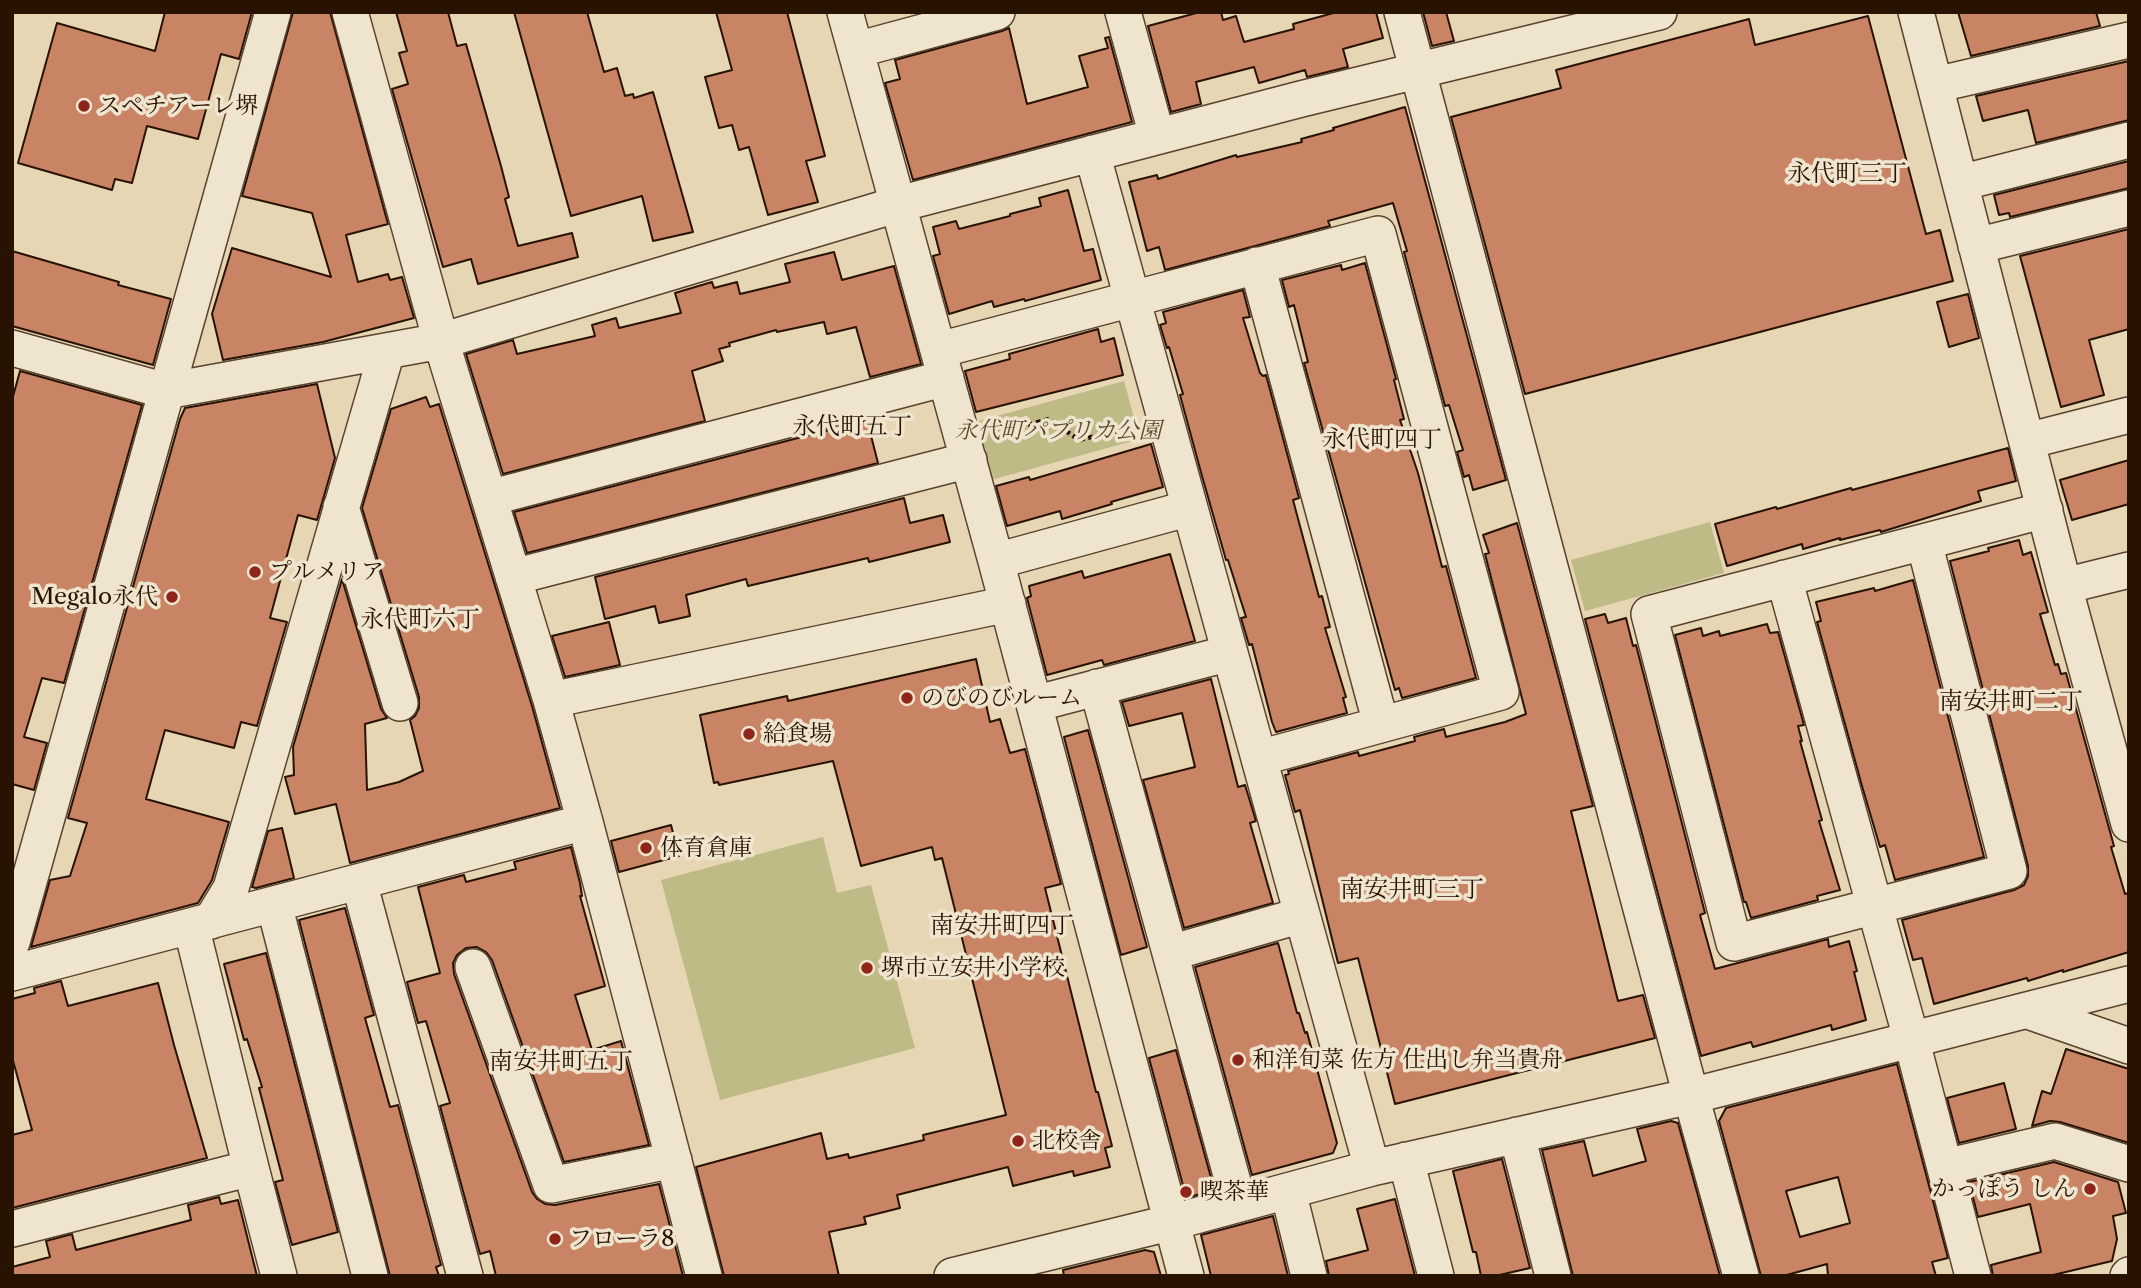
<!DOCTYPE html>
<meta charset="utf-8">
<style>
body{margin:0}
#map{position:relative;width:2141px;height:1288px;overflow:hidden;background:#e7d6b3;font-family:"Libre Caslon Text",serif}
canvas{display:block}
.frame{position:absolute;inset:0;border:14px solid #281201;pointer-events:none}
</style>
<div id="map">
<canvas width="2141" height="1288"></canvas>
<div class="frame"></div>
</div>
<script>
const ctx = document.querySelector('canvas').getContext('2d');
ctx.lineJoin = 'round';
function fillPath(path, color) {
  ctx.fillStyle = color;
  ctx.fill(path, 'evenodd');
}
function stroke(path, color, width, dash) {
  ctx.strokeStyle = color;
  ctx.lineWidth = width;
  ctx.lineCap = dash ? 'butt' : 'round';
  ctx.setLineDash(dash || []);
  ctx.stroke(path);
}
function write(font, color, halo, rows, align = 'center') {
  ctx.font = font + ' "Libre Caslon Text","Noto Serif JP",serif';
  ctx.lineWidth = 7;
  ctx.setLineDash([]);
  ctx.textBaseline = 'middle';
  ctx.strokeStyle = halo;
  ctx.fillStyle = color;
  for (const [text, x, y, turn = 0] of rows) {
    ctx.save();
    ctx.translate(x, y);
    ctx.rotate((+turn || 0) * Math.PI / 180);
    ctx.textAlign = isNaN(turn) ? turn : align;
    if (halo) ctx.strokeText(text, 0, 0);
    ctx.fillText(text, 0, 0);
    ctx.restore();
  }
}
fillPath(new Path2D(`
 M1124 381 1140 439 991 480 975 422Z
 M1710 522 1724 573 1585 611 1571 560Z
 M823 837 837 893 871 885 915 1048 720 1100 661 880Z`), '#bebb87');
const building = new Path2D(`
 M165 12H252L239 59 221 54 198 139 147 126 132 183 115 179 112 190 18 163 57 23 155 51Z
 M293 12H330L388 224 346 235 358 282 388 274 390 280 402 277 414 318 323 342 223 360 212 314 232 248 331 277 312 213 242 196Z
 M396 12H448L457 46 466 44 501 166 509 197 505 199 518 246 572 233 578 257 478 284 471 259 443 267 392 89 408 84 399 53 407 51Z
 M514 12H587L604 72 617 68 625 96 633 94 634 98 653 92 693 232 653 241 642 196 571 216Z
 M716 12H787L825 156 806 161 818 202 768 215 749 147 739 150 732 125 719 128 705 77 732 70Z
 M1200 12H1221L1223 20 1236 16 1244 42 1294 29 1293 24 1337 12H1376L1383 38 1343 49 1348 67 1307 77 1305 70 1259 83 1254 67 1196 82 1201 104 1171 112 1148 26Z
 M1423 12H1446L1454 41 1432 46Z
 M1958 12H2096L2100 26 1971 56Z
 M1868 16 1926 234 1940 230 1953 281 1525 394 1451 117 1561 88 1556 70 1749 19 1755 45Z
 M1009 28 1027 104 1088 87 1079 56 1108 48 1105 38 1109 37 1132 122 913 180 885 83 900 79 895 60 1002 31Z
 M2129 61V120L2036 143 2028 110 1983 121 1976 96Z
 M1405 107 1506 480 1473 490 1469 475 1464 477 1457 452 1463 450 1449 405 1445 406 1404 252 1407 251 1393 203 1328 221 1330 226 1165 270 1159 247 1147 251 1129 182 1157 175 1158 179 1236 155 1237 157 1302 142 1301 139 1334 130 1333 128Z
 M2129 161V188L2010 217 2009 213 1999 215 1994 195Z
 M1068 190 1084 251 1093 249 1101 280 1025 301 1024 299 994 307 992 301 949 314 933 256 940 254 933 227 956 221 959 229 1010 216V214L1041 206 1039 198Z
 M2129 229V329L2089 340 2104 395 2061 407 2020 256Z
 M12 251 119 282 118 285 171 299 153 365 12 326Z
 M834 252 842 280 894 266 921 364 870 377 856 327 827 334 824 322 777 332 776 330 729 343 730 346 719 349 723 361 692 371 705 421 503 474 466 354 513 340 517 354 595 336 592 325 616 318 619 328 681 313 675 293 712 282 714 288 737 282 740 294 790 282 785 264Z
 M1365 263 1396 379 1394 380 1404 419 1400 420 1418 473 1442 567 1446 566 1476 678 1402 698 1399 688 1395 690 1304 363 1308 362 1294 305 1289 307 1282 280 1341 265 1342 270Z
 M1243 290 1250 317 1243 318 1260 373 1263 376 1266 375 1299 498 1293 500 1319 597 1322 596 1330 627 1325 628 1346 697 1343 698 1347 713 1276 732 1272 722 1252 644 1249 645 1241 618 1246 617 1228 560H1226L1202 476 1180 395 1183 394 1169 347 1167 348 1160 325 1166 323 1163 312Z
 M1968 294 1979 338 1949 347 1937 302Z
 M1098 329 1101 342 1114 338 1123 375 976 412 965 371 1010 359 1009 354Z
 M20 371 142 405 64 683 42 678 24 737 47 743 34 790 12 784V400Z
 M317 384 335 458 317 520 298 515 270 618 287 622 257 726 241 722 234 748 165 730 146 799 229 822 212 880 198 903 31 947 50 880 70 876 87 823 68 818 180 419 185 408Z
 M426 397 430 407 439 404 532 706 560 808 350 863 336 804 295 814 285 777 294 775 293 747 342 579 381 709 387 718 365 724 367 790 399 782 423 771 410 720 415 716 419 708V697L362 508 391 409Z
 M867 420 878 463 527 553 514 512Z
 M1151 444 1163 487 1111 502 1112 504 1062 519 1060 511 1007 526 996 486 1029 477 1030 480Z
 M2008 448 2016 481 1978 491 1981 501 1881 532 1880 530 1840 540V538L1803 549 1802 544 1727 566 1715 524 1776 507 1777 509 1851 488 1852 490Z
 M2129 460V504L2072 520 2060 480Z
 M904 498 910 523 943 515 950 542 869 562 868 558 748 586 746 579 686 595 690 616 659 623 655 606 605 619 595 577Z
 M1517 523 1593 806 1571 811 1618 1001 1643 995 1655 1038 1395 1104 1358 958 1338 963 1300 810 1295 812 1285 775 1289 774 1288 771 1358 752 1359 756 1415 741 1414 737 1444 729 1446 737 1505 722 1526 714 1485 554 1489 553 1483 535Z
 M2019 540 2023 555 2031 552 2048 612 2040 614 2055 665 2058 664 2061 674 2066 673 2114 846 2111 847 2125 894 2129 893V952L2063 972V970L2028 981 2027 978 1934 1004 1922 958 1913 960 1902 920 2014 890 2024 885 2028 876V866L1950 561 1989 551 1988 548Z
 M1170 554 1195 641 1104 665 1102 660 1047 675 1027 598 1031 596 1029 586 1082 571 1084 578Z
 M1913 580 1984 857 1895 880 1885 845 1880 847 1862 786 1817 622 1821 621 1816 602 1874 588 1875 591Z
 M1605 614 1608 623 1626 618 1633 646 1636 645 1705 913 1700 915 1715 969 1828 939 1829 947 1849 941 1857 971 1854 972 1866 1020 1832 1030 1831 1025 1753 1047 1751 1042 1701 1056 1585 619Z
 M609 622 620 665 565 677 552 636Z
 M1767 624 1770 633 1778 632 1804 725 1798 726 1802 741H1800L1822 820 1819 821 1840 890 1817 896 1818 900 1751 918 1746 902H1744L1675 635 1701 628 1703 636 1719 631 1720 636Z
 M976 659 990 722 1000 719 1010 753 1025 749 1061 884 1045 888 1096 1092H1098L1112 1146 1105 1148 1110 1167 1074 1176 1073 1171 1013 1186 1008 1167 897 1195 900 1208 864 1217 866 1224 829 1232 839 1276H724L696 1167 821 1133 827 1159 848 1154 849 1158 924 1140 923 1135 1006 1115 942 858 935 860 932 847 861 866 833 761 719 785 718 782 714 783 700 715 787 696 788 701Z
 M1211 679 1238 787 1245 785 1256 821 1250 823 1273 903 1184 928 1143 780 1195 767 1182 713 1129 726 1122 702Z
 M1088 730 1147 947 1121 955 1064 737Z
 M671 825 679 856 619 872 611 841Z
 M282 828 294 878 256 888 252 887 268 831Z
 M571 847 580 883 582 896H580L605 986 575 995 592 1050 621 1041 649 1145 564 1162 492 960 486 952 477 947 466 948 457 955 453 963 454 974 532 1192 537 1199 545 1204 555 1205 659 1184 683 1276H496L490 1251 480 1254 440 1106 450 1103 426 1021 418 1023 407 982 440 973 418 887 464 875 466 882 516 869 514 862Z
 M345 908 374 1015 365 1018 390 1107 398 1105 441 1265 436 1267 439 1276H390L299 920Z
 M1278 943 1297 1013H1299L1305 1033 1307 1032 1337 1143 1333 1153 1252 1175 1195 967Z
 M266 953 338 1232 292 1245 275 1182 283 1180 259 1088 262 1087 247 1039 244 1040 224 964Z
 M61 981 68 1006 158 983 174 1045 207 1158 12 1208V1135L32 1130 12 1057V999L35 993 34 988Z
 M2066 1049 2129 1069V1143L2060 1122 2050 1121 2032 1126 2042 1091 2051 1094Z
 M1176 1050 1213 1185 1210 1186 1214 1190 1190 1197 1189 1192 1185 1193 1149 1058Z
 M1897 1064 1948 1258 1932 1262 1936 1276H1828L1827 1264 1783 1276H1761L1719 1121 1726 1108ZM1838 1177 1850 1223 1800 1237 1786 1191Z
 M2004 1083 2016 1129 1959 1143 1947 1098Z
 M1671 1121 1678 1123 1720 1276H1573L1542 1150 1584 1141 1593 1176 1646 1161 1637 1129Z
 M1502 1159 1530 1268 1495 1276H1481L1476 1252H1473L1453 1171Z
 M2054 1162 2118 1182 2126 1213 2113 1216 2117 1239 2112 1261 2049 1276H1993L1991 1265 2041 1252 2030 1204 1978 1217 1969 1182Z
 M219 1197 221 1204 238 1200 257 1276H12V1267L50 1257 46 1241 72 1234 76 1250 191 1220 188 1205Z
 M1395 1199 1415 1276H1329L1326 1261 1368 1250 1357 1209Z
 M1273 1216 1288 1276H1211L1201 1235Z
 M1145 1250 1154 1252 1161 1276H1064L1063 1270Z`);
fillPath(building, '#c88464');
stroke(building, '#281201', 2);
const minor = new Path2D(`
 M350 12 441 341 551 700 585 822 704 1276
 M845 12 996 561 1186 1276
 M1123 12 1157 136
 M1402 12 1691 1096 1741 1276
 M1916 12 2064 586 2129 824
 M856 50 997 12
 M1935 85 2129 40
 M1092 153 1372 1168
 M1960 183 2129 140
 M1976 246 2129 208
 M1257 265 1381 724
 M12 348 166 391 441 341 899 204 1301 99 1659 12
 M939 350 1378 234 1501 692 1259 758
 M2027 441 2129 415
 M489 498 946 378
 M341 507 400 703
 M1924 542 2009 871 1734 943 1649 614 2045 510
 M996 561 1190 508
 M513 577 969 460
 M1784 578 1911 1038 1973 1276
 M2064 586 2129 570
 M1097 687 1239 1204
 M551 700 1008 604
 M1034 704 1230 653
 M359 882 465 1276
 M274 904 370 1276
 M211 921 231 888 387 351
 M191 926 251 1168
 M12 942 273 12
 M1170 953 1302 915
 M473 967 551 1185 674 1160
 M12 973 585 822
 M2028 1011 2129 1046
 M1517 1135 1553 1276
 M1406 1160 1436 1276
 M1945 1167 2055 1141 2129 1164
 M1288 1191 1309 1276
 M12 1229 251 1168 279 1276
 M952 1276 1173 1222 1372 1168 1691 1096 2129 984
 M2128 1276 2129 1275`);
stroke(minor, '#58432e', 38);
stroke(new Path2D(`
 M995 434 1049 419 1079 440 1134 427`), '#281201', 4.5, [5, 3.5]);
stroke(minor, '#efe4ce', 35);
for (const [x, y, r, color] of [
 [84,106,7,"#8f2418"],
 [255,572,7,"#8f2418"],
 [172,597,7,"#8f2418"],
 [907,698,7,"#8f2418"],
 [749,734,7,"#8f2418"],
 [646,848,7,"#8f2418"],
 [867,968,7,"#8f2418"],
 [1238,1060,7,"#8f2418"],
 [1018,1141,7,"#8f2418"],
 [2090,1189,7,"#8f2418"],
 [1186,1192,7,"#8f2418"],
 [555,1239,7,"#8f2418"]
]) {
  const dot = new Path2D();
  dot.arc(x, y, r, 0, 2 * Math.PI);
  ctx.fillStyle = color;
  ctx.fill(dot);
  stroke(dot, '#efe4ce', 2.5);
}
write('23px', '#281201', '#efe4ce', [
 ["スペチアーレ堺",98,106],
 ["プルメリア",269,572],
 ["Megalo永代",158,597,"right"],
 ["のびのびルーム",921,698],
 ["給食場",763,734],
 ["体育倉庫",660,848],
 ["堺市立安井小学校",881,968],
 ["和洋旬菜 佐方 仕出し弁当貴舟",1252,1060],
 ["北校舎",1032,1141],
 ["かっぽう しん",2076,1189,"right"],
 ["喫茶華",1200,1192],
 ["フローラ8",569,1239]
], 'left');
write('italic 23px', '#5c4d30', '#efe4ce', [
 ["永代町パプリカ公園",1058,431]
]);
write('24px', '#281201', '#efe4ce', [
 ["永代町三丁",1847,174],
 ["永代町五丁",852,427],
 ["永代町四丁",1382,440],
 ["永代町六丁",420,620],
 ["南安井町二丁",2011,702],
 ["南安井町三丁",1412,890],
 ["南安井町四丁",1002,926],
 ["南安井町五丁",561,1062]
]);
</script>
